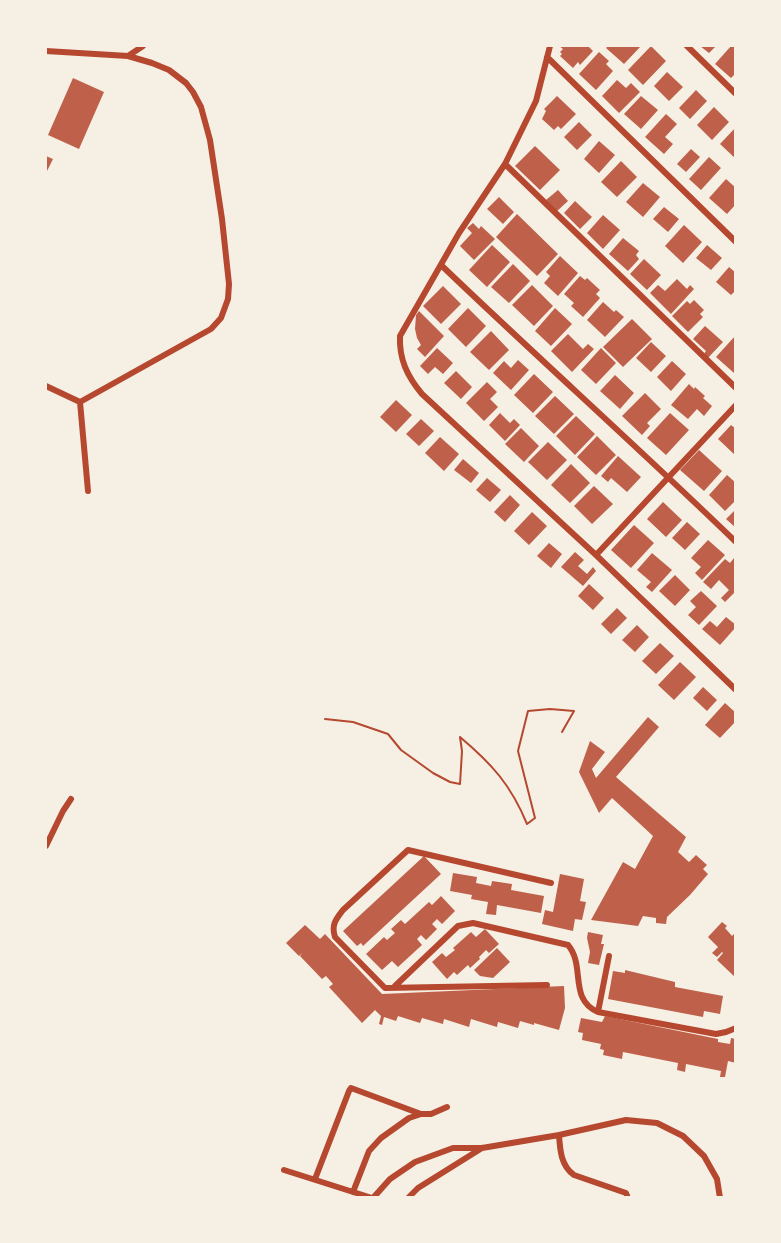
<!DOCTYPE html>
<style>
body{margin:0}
#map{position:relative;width:781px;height:1243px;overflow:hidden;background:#f6efe4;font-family:"PT Sans Narrow",sans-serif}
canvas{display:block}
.frame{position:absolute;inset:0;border:47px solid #f6efe4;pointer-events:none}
</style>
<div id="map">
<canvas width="781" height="1243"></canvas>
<div class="frame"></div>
</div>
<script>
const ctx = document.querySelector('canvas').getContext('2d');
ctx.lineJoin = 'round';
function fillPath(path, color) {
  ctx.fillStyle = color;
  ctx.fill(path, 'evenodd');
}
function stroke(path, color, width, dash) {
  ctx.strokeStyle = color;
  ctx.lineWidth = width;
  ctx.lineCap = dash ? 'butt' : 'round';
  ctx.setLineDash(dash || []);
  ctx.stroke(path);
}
fillPath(new Path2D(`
 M559 46H588L593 51 580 65 578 62 573 68 560 56 562 54 560 52 563 49Z
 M608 46H641L624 64 606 48Z
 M651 46 666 61 643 85 628 70Z
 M700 46H716L709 53Z
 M731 46H736V73L731 78 715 64Z
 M599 52 609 61 606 64 613 71 596 90 579 74Z
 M667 72 683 87 669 101 654 86Z
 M73 78 104 92 79 149 48 135Z
 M617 80 626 88 631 83 640 92 619 113 602 96Z
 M696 90 707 101 690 119 679 108Z
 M557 96 576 114 561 129 558 126 554 130 542 119 546 111 544 109Z
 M641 96 658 110 641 129 624 114Z
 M714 107 729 122 712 140 697 125Z
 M666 114 677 124 665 137 673 144 664 154 645 137Z
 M579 122 592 135 577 150 564 137Z
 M736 127V159L720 144Z
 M599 141 615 155 599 173 584 159Z
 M535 146 560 170 540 190 515 166Z
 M691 149 700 157 686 172 677 164Z
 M46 156 53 159 46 173Z
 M709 157 721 168 701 190 689 179Z
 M621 161 637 177 617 197 601 182Z
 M726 179 736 188V204L727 214 709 198Z
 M643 183 660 197 643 217 626 202Z
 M558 190 568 201 556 212 546 200Z
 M499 197 514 212 503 224 487 209Z
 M575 201 592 217 580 229 564 213Z
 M664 207 679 219 668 232 653 219Z
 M517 214 558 254 537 276 496 237Z
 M603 215 620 230 603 249 587 233Z
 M473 223 479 229 481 226 495 239 474 260 460 246 472 233 467 228Z
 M684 225 702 242 683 263 665 246Z
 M623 238 639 251 636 255 639 259 628 271 609 254Z
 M492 245 510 262 487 287 469 270Z
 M707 245 722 258 711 270 696 258Z
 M560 256 578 273 558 296 544 283 550 276 546 272Z
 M644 259 661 275 647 290 630 274Z
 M513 264 530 281 509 303 491 287Z
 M729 267 736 273V290L731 295 716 282Z
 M580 276 585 280 587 278 600 290 596 294 600 298 583 317 571 306 574 303 564 294Z
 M677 279 687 289 690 285 694 289 671 314 650 293 658 285 665 291Z
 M532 285 553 306 534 326 512 305Z
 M443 286 461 304 441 324 423 306Z
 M694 300 704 310 700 314 703 317 688 332 672 316 687 301 690 304Z
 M603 302 614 312 616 310 624 317 605 337 587 320Z
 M468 308 486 326 466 347 448 329Z
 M555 308 572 324 551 346 535 331Z
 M419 311 444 336 425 357 417 349 421 345 417 338 415 329 416 315Z
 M632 319 652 339 623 367 603 347Z
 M705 326 723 342 707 359 703 355 706 351 693 339Z
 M491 331 509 350 489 370 470 352Z
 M568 334 583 349 588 344 594 349 572 372 551 351Z
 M736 335V372L734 373 716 357Z
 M651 342 666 356 651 372 636 358Z
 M437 348 453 363 443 374 435 367 428 374 420 366Z
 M601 348 616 363 596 384 581 370Z
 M518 360 529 370 511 390 493 373 504 361 511 368Z
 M672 361 686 374 671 391 657 377Z
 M456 371 472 387 461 399 444 383Z
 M534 374 553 392 533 413 514 395Z
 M615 375 634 393 620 409 600 391Z
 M487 382 497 392 490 399 498 407 484 421 466 403Z
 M689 384 694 389 695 387 705 396 703 398 712 406 704 416 697 409 688 419 671 405Z
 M645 393 661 409 647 423 650 426 642 435 622 416Z
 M555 396 574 414 554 434 535 416Z
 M396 400 412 415 396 432 380 417Z
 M500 413 510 423 514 419 520 425 505 441 489 425Z
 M670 413 689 430 666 455 647 438Z
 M576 416 595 434 575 455 556 436Z
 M421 419 434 431 419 446 406 434Z
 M731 425 736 429V456L718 439Z
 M521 428 539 446 524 462 505 444Z
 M597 436 616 455 596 475 577 457Z
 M440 437 459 454 444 471 425 453Z
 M548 442 567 460 547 480 528 462Z
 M699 450 722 471 704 491 680 470Z
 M618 456 641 477 627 492 611 478 608 482 601 476Z
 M463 459 479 473 471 483 454 470Z
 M571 464 590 483 570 503 551 485Z
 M727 475 736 483V500L725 511 709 495Z
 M487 478 501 490 490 502 476 490Z
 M594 486 613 504 592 524 574 506Z
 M510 495 520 505 505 522 494 512Z
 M663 502 682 520 666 537 647 519Z
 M736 509V528L726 519Z
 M532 512 547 526 529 545 514 531Z
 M687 522 700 534 685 550 672 538Z
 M634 525 654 543 631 568 611 550Z
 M708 540 725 555 702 580 695 573 701 567 691 558Z
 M549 543 562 554 551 568 537 556Z
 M575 552 584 560 578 566 587 574 593 567 596 571 583 586 561 567Z
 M652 553 672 570 652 592 646 587 651 582 637 570Z
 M734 558 736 560V591L725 602 721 598 729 590 719 580 711 589 703 582 725 559 730 563Z
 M675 575 690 590 675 606 659 591Z
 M589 584 604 598 593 610 578 596Z
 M701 591 717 606 699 625 688 615 696 607 690 601Z
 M617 608 627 618 611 634 601 624Z
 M726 617 736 625V627L720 645 702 629 710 621 717 627Z
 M637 625 649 637 635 652 622 640Z
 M660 643 674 656 656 674 642 661Z
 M680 662 696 677 674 700 658 685Z
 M703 687 717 700 707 711 693 698Z
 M725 703 736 713V721L720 738 705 725Z
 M648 717 659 727 616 777 686 837 678 852 689 862 696 855 707 865 703 869 708 874 690 895 667 917 666 924 656 923V918L643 916 638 926 591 920 623 862 635 869 653 836 612 798 599 813 579 772 590 741 605 752 592 769 596 778Z
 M424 856 441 874 363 946 361 943 357 946 343 931Z
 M453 873 477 877 476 883 491 886 492 881 512 884 511 890 544 896 541 913 497 905 496 915 486 914 488 902 471 899 472 895 450 891Z
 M560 874 584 879 580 901 586 902 582 920 575 919 573 931 542 924 545 910 553 912Z
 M441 896 455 911 442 924 437 919 432 924 437 929 426 940 421 935 417 939 422 945 398 967 392 961 382 970 366 954 384 937 387 940 395 933 391 929 401 920 405 924 429 902 432 905Z
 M722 922 727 926 725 928 732 936 736 932V978L717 960 723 953 722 952 717 957 712 953 718 947 708 937Z
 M305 925 320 939 325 934 382 994 564 986 565 1008 559 1030 534 1023V1025L520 1021 518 1028 498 1022 497 1027 471 1019 469 1027 444 1019 443 1024 422 1018 420 1023 398 1016 396 1021 384 1017 382 1025 379 1024 381 1016 375 1010 362 1023 329 987 333 984 326 976 322 979 300 956 302 953 299 956 286 943Z
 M485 929 499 944 489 953 486 950 479 957 480 959 470 968 468 965 457 975 454 972 447 979 432 962 442 953 446 957 455 950 453 948 471 932 476 937Z
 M588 932 603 935 601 944H604L599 965 588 963 590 952 587 938Z
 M497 948 510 962 493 978 480 976 474 970Z
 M625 970 675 982V987L723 996 720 1014 704 1011 703 1017 608 999 613 971 625 973Z
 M605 1016 718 1039V1042L730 1044 731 1038 736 1039V1063L728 1061 725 1077H720L721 1071 686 1064 685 1072 677 1070 678 1063 623 1052 622 1059 603 1055 604 1050 600 1049 601 1044 582 1040 583 1033 578 1032 581 1018 602 1022Z`), '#bf614a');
stroke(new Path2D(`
 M325 719 353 722 388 734 401 750 433 773 450 782 460 784 462 751 460 737C492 764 511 785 527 824L535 818 518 751 528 711 550 709 574 711 562 732`), '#b5482f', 2);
stroke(new Path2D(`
 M550 46 536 101 505 164 459 233 400 336C399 359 407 376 422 394L596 555 736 690
 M687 46 736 94
 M46 51 128 56 152 63 169 70 186 83 193 92 201 107 210 140 222 219 229 284 228 299 221 318 211 329 80 402
 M128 56 143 46
 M547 57 736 242
 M505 164 736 388
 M441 265C538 358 639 448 736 542
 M46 386 80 402
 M80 402 88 491
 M596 555 736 405
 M46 846 63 811 71 799
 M547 985 385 988 335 937C331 925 336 919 343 910L408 850 551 883
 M395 986 458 926 473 923 568 945C586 966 568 999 598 1012L716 1034 726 1032 736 1028
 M598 1012 609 956
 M559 1135C560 1150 561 1166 574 1175L626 1193 628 1198
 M284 1170 372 1198
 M315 1179 349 1091 351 1088 421 1114
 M353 1192 369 1151 381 1138 409 1118 421 1114H431L447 1107
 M373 1198 390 1179 415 1162 453 1148H482L559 1135 626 1120 657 1123 683 1136 704 1156 717 1179 720 1198
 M408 1198 418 1188 482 1148`), '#b5482f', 6);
</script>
